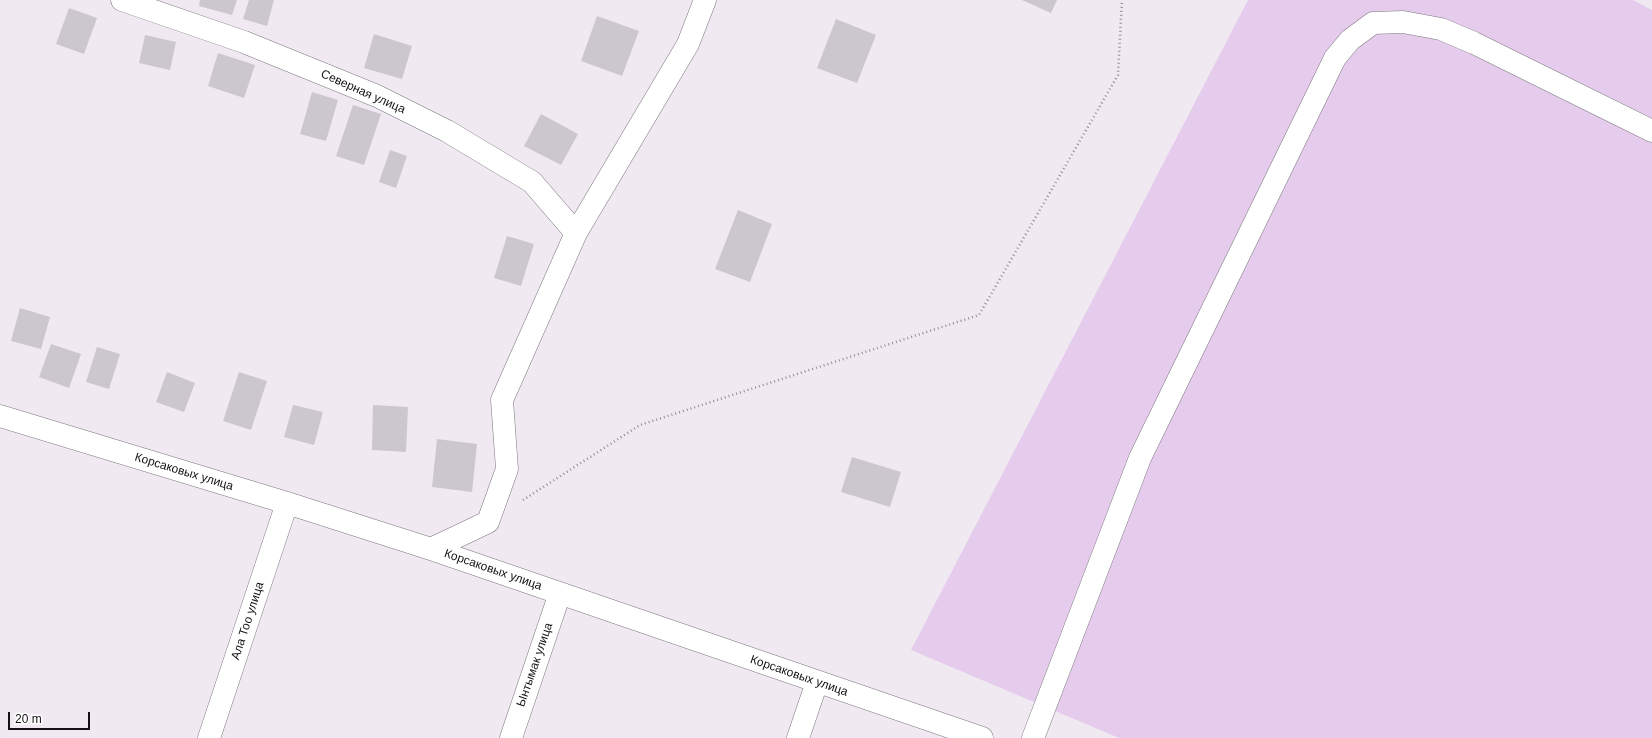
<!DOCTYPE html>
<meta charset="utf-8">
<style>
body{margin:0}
#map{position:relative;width:1652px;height:738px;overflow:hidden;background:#f0e9f2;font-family:Helvetica,sans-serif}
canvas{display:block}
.scale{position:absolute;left:8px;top:712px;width:82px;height:18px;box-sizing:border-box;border:2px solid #131114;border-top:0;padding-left:5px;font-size:12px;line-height:14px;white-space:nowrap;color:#131114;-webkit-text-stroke:3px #fff;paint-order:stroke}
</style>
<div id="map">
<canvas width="1652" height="738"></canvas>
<div class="scale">20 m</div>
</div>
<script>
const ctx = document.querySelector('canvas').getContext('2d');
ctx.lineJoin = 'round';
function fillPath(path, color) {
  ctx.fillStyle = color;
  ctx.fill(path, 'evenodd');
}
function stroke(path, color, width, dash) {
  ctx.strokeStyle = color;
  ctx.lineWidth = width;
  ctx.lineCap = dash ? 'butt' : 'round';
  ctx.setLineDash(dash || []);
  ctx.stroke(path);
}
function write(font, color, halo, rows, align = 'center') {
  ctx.font = font + ' Helvetica,sans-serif';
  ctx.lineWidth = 3;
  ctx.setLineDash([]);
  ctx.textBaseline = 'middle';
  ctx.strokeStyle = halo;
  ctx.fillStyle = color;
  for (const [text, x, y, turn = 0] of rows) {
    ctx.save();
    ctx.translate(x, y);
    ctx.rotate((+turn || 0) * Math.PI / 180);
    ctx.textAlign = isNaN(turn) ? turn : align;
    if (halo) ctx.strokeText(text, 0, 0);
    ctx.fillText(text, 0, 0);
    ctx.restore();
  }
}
fillPath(new Path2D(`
 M1248 0H1633L1652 10V738H1119L911 650Z`), '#e5ccec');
fillPath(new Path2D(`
 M200 0H237L232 15 199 6Z
 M249 0H274L267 26 243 19Z
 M1022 0H1057L1051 13Z
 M69 8 97 18 84 54 56 44Z
 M597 16 639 31 622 76 581 61Z
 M836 19 876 35 857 83 817 68Z
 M374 34 412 46 402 79 364 68Z
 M145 35 176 42 170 70 139 63Z
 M218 53 255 65 244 98 208 86Z
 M312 92 338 100 326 141 300 134Z
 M353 105 381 114 364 165 336 156Z
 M541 114 578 134 561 165 524 146Z
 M390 150 407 156 396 188 379 182Z
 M738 210 772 224 750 282 715 269Z
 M507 236 534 244 521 286 494 278Z
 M20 308 50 317 41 349 11 341Z
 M51 344 81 354 69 388 39 377Z
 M97 347 120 354 109 389 86 382Z
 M167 372 195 383 184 412 156 402Z
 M239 372 267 381 251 430 223 421Z
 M293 405 323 412 314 445 284 437Z
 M373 405 408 407 406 452 372 450Z
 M437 439 477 444 472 492 432 487Z
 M852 457 901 472 890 507 841 492Z`), '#ccc6cf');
const minor = new Path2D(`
 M122 0 244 42 377 96 447 131 532 182 576 233
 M0 416 287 503 431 549 982 738
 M431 549 488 522 507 469 502 400 576 233 688 44 705 0
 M209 738 287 503
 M511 738 560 593
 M798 738 817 682
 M1033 738 1140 458 1335 58 1350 40 1373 23 1403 22 1441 29 1474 43 1652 131`);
stroke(minor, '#7d777f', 23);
stroke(new Path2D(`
 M523 500 640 425 979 315 1118 75 1122 0`), '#938e94', 2.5, [1, 3]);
stroke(minor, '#fff', 22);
write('12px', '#131114', '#fff', [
 ["Северная улица",363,92,24],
 ["Корсаковых улица",184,472,17],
 ["Корсаковых улица",493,570,19],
 ["Ала Тоо улица",248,621,-72],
 ["Ынтымак улица",535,665,-71],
 ["Корсаковых улица",799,676,19]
]);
</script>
